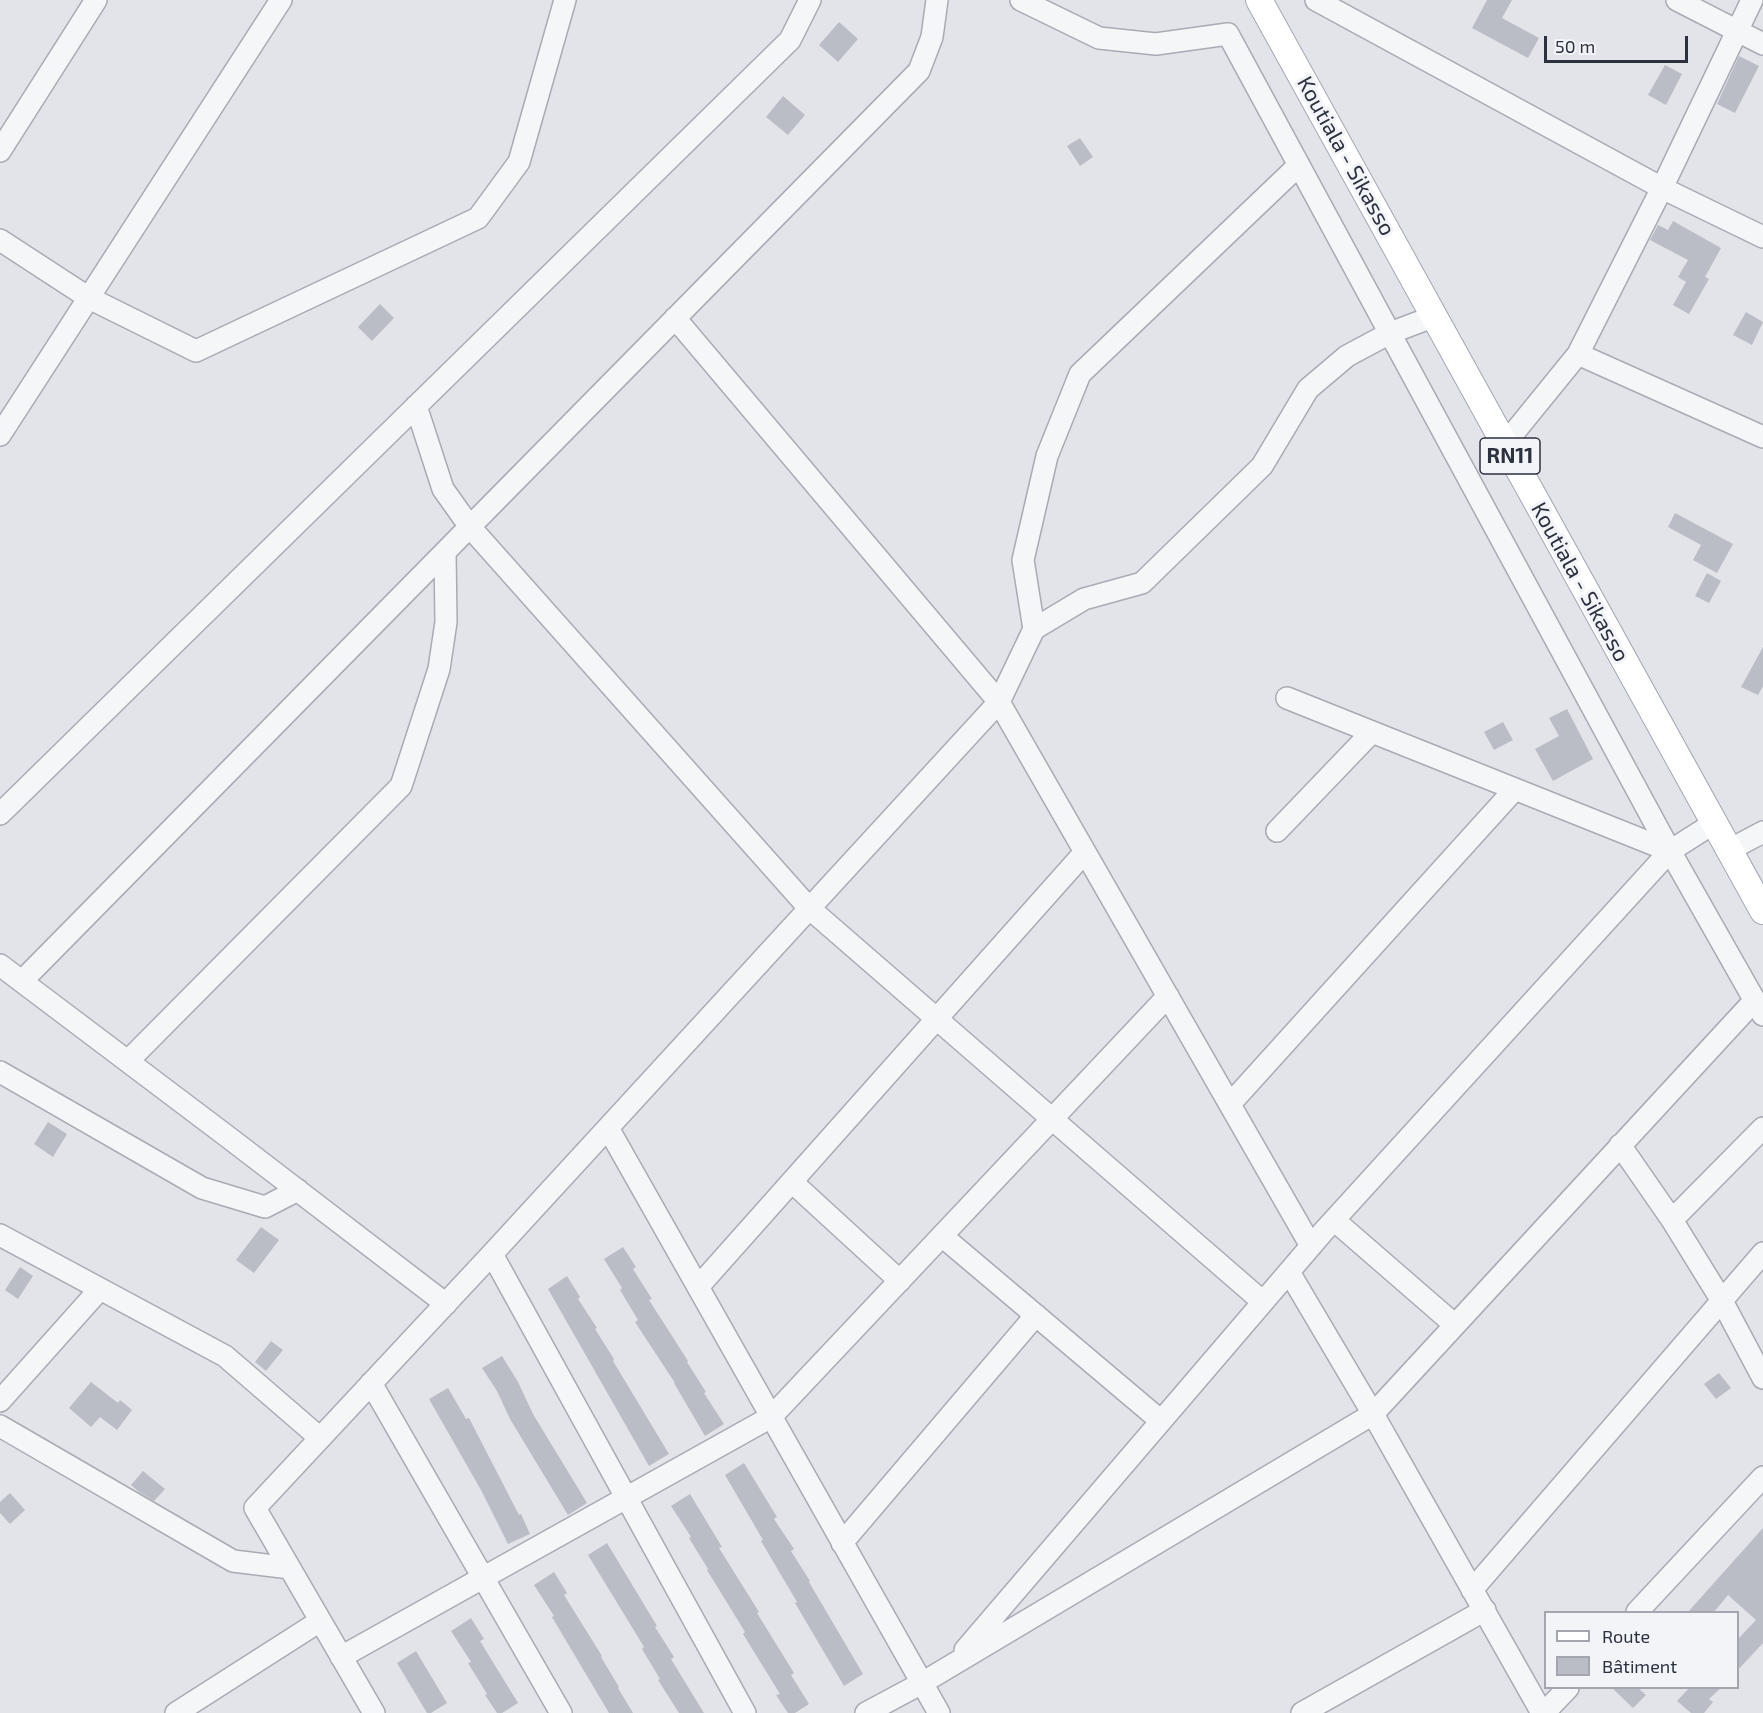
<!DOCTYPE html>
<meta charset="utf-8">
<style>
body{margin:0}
#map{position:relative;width:1763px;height:1713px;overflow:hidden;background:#e3e4ea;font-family:"Exo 2",sans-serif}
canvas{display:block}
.legend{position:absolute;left:1544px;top:1611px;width:195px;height:78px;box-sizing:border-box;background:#f2f4f7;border:2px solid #a3a6ae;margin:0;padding:8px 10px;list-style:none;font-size:18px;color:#2c3140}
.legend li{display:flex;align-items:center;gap:12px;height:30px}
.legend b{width:30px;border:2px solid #a3a6ae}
.scale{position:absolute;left:1544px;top:36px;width:144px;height:27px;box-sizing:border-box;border:3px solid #2c3140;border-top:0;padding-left:8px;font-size:18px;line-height:21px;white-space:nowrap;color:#2c3140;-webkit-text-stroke:4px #f2f4f7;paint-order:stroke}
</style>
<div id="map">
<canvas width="1763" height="1713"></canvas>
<ul class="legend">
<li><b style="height:8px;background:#fff"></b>Route</li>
<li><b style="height:16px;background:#babdc6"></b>Bâtiment</li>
</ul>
<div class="scale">50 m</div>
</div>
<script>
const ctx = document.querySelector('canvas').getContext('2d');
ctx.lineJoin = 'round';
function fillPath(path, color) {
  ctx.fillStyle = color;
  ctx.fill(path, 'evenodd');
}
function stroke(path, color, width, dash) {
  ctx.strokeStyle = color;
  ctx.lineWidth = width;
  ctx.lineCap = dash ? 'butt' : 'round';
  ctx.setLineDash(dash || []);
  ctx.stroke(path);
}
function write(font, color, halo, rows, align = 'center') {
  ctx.font = font + ' "Exo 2",sans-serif';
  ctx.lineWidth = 6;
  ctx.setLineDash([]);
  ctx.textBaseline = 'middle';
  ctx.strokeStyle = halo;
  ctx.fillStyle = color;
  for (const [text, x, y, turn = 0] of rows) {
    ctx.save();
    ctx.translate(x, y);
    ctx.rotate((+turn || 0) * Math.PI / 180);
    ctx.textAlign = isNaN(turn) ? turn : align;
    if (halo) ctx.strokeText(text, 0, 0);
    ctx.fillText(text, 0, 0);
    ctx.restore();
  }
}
fillPath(new Path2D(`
 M1487 0H1512L1502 18 1539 38 1528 58 1472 28Z
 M839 22 858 39 838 62 819 45Z
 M1739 56 1759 66 1735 113 1717 104Z
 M1665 65 1682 74 1666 105 1648 95Z
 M783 96 805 115 788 135 766 117Z
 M1080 138 1093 157 1080 166 1067 146Z
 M1673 221 1721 248 1705 277 1709 279 1689 314 1673 305 1686 282 1678 277 1688 260 1650 240 1658 225 1668 230Z
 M380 304 394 318 372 341 358 327Z
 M1746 312 1763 322 1752 345 1733 335Z
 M1675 513 1733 544 1717 573 1693 560 1701 545 1668 527Z
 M1707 573 1721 581 1709 603 1695 596Z
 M1763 647V686L1758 695 1741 687Z
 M1567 709 1593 759 1553 781 1535 749 1559 736 1549 718Z
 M1503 722 1513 740 1494 750 1484 732Z
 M48 1122 67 1134 53 1157 34 1144Z
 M261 1227 279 1240 254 1273 236 1260Z
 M623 1247 636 1267 633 1269 652 1299 649 1300 688 1361 687 1362 706 1392 704 1393 724 1424 705 1436 674 1383H675L635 1322 638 1320 620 1290 622 1288 604 1259Z
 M20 1267 33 1276 18 1299 5 1290Z
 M567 1276 580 1297 578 1299 597 1328 595 1329 614 1359 613 1361 669 1454 649 1466 548 1289Z
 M271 1341 283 1350 266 1371 255 1362Z
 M502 1356 518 1382 533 1414 587 1503 568 1515 510 1419 497 1391 482 1368Z
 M1719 1373 1731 1388 1716 1399 1704 1384Z
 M91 1382 118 1403 120 1400 132 1410 117 1430 100 1417 91 1427 69 1408Z
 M448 1388 466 1419 469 1418 519 1515 521 1514 530 1534 508 1544 481 1490 429 1399Z
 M744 1463 777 1517 774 1519 794 1549 791 1551 810 1581 809 1582 863 1674 844 1686 795 1603 797 1602 761 1541 763 1540 725 1475Z
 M143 1471 165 1489 154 1501 139 1492 131 1485Z
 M10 1493 25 1510 10 1524 0 1513V1502Z
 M690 1494 722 1547 719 1548 759 1612 757 1613 794 1673 791 1675 809 1704 795 1713H788L776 1695 780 1694 743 1634 745 1632 707 1570 708 1569 689 1538 691 1537 671 1506Z
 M1763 1528V1643L1737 1671V1640L1756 1620 1728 1595 1714 1612H1688Z
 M607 1543 657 1626 655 1627 674 1657 671 1659 704 1713H679L658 1680 660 1679 642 1649 644 1647 588 1555Z
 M554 1572 567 1593 564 1595 602 1656 601 1657 619 1687 618 1688 633 1713H609L552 1617 554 1616 534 1585Z
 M471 1618 484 1639 480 1641 518 1703 502 1713H497L485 1695 487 1694 468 1663 471 1662 451 1631Z
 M416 1651 447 1703 431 1713H427L397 1663Z
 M1612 1688H1638L1646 1695 1633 1708Z
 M1689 1688H1721L1709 1699 1713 1702 1704 1713H1691L1677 1701Z`), '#babdc6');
const minor = new Path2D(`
 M1021 0 1099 38 1156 44 1228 34 1670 851 1763 1015
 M1316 0 1662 188 1763 237
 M1677 0 1763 44
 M0 151 96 0
 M0 240 89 298 196 351 478 218 519 162 565 0
 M675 318 999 702 1311 1246
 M1578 354 1763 437
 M416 406 443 489 470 527 809 908 1263 1302
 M0 435 281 0
 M1504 445 1578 354 1662 188 1752 0
 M1034 629 1023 560 1047 456 1080 374 1299 165
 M1287 698 1670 851
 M0 814 790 40 810 0
 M1277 831 1372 732
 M1729 850 1763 832
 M0 965 228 1137 446 1304
 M22 981 919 71 932 37 937 0
 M128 1061 401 786 439 669 446 622 445 552
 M0 1072 202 1188 265 1207 298 1190
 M1230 1104 1515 789
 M608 1128 939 1713
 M1620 1145 1672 1220 1722 1301 1763 1378
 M792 1182 900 1281
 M1334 1220 1455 1325
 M1672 1220 1763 1128
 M0 1235 225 1356 320 1438
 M942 1236 1161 1421
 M492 1254 745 1713
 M1289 1272 1373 1414 1542 1713
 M698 1287 1085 852
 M371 1383 561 1713
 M0 1401 100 1289
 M0 1426 233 1561 290 1568
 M842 1543 1036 1315
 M1472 1590 1763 1253
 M1637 1612 1763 1477
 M965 1650 1323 1232 1670 851 1714 823
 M341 1657 771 1417 1168 996
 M176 1713 320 1621
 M374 1713 255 1508 492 1254 999 702 1034 629 1084 599 1142 583 1262 466 1308 389 1347 356 1390 333 1435 316
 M866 1713 922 1683 1373 1414 1755 1000
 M1302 1713 1485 1610
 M1544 1713 1568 1688`);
const major = new Path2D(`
 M1259 0 1763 911`);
stroke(minor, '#a8abb4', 24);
stroke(major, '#a3a8b4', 28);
stroke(minor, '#f5f6f8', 21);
stroke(major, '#fff', 26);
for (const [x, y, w] of [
 [1510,456,60]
]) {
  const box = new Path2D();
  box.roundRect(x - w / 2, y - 18, w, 36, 4.5);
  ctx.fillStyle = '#f2f4f7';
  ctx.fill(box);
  stroke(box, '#2c3140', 1.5);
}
write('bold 21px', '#2c3140', null, [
 ["RN11",1510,456]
]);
write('22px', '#2c3140', '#f2f4f7', [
 ["Koutiala - Sikasso",1346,156,61],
 ["Koutiala - Sikasso",1580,582,61]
]);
</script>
